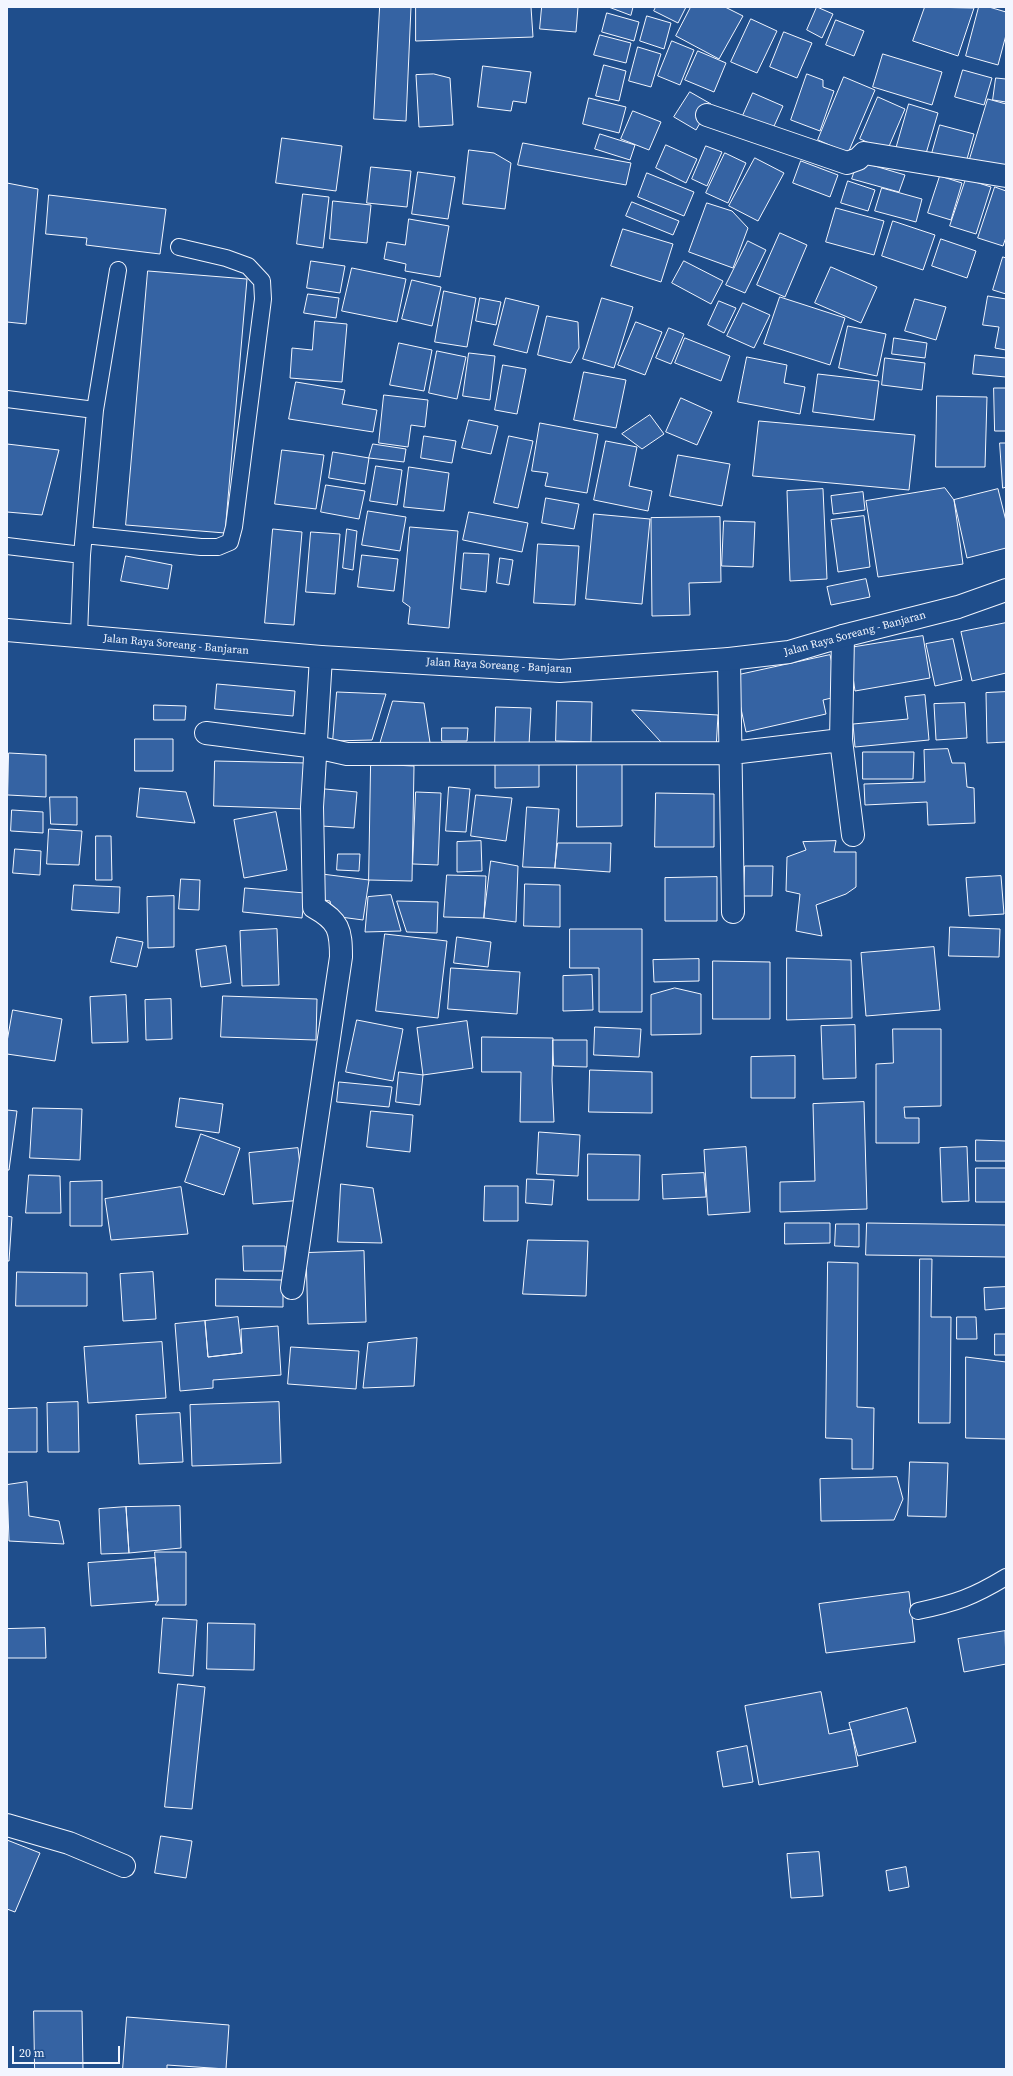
<!DOCTYPE html>
<style>
body{margin:0}
#map{position:relative;width:1013px;height:2076px;overflow:hidden;background:#1f4e8c;font-family:"Source Serif 4",serif}
canvas{display:block}
.frame{position:absolute;inset:0;border:8px solid #f2f6ff;pointer-events:none}
.scale{position:absolute;left:12px;top:2046px;width:108px;height:18px;box-sizing:border-box;border:2px solid #f2f6ff;border-top:0;padding-left:5px;font-size:12px;line-height:14px;white-space:nowrap;color:#f2f6ff;-webkit-text-stroke:3px #1f4e8c;paint-order:stroke}
</style>
<div id="map">
<canvas width="1013" height="2076"></canvas>
<div class="frame"></div>
<div class="scale">20 m</div>
</div>
<script>
const ctx = document.querySelector('canvas').getContext('2d');
ctx.lineJoin = 'round';
function fillPath(path, color) {
  ctx.fillStyle = color;
  ctx.fill(path, 'evenodd');
}
function stroke(path, color, width, dash) {
  ctx.strokeStyle = color;
  ctx.lineWidth = width;
  ctx.lineCap = dash ? 'butt' : 'round';
  ctx.setLineDash(dash || []);
  ctx.stroke(path);
}
function write(font, color, halo, rows, align = 'center') {
  ctx.font = font + ' "Source Serif 4",serif';
  ctx.lineWidth = 3;
  ctx.setLineDash([]);
  ctx.textBaseline = 'middle';
  ctx.strokeStyle = halo;
  ctx.fillStyle = color;
  for (const [text, x, y, turn = 0] of rows) {
    ctx.save();
    ctx.translate(x, y);
    ctx.rotate((+turn || 0) * Math.PI / 180);
    ctx.textAlign = isNaN(turn) ? turn : align;
    if (halo) ctx.strokeText(text, 0, 0);
    ctx.fillText(text, 0, 0);
    ctx.restore();
  }
}
const building = new Path2D(`
 M380 7H411L406 121 374 119Z
 M416 7H531L533 37 416 41Z
 M542 7H578L576 32 540 29Z
 M609 7H633L631 15Z
 M656 7H686L678 23 654 11Z
 M691 7H725L743 16 719 59 676 36Z
 M817 7 833 14 822 38 807 30Z
 M925 7 974 8 958 56 913 41Z
 M979 7H989L1006 12V35L998 65 966 56Z
 M607 13 639 22 634 41 602 32Z
 M647 16 671 23 664 49 640 41Z
 M751 19 777 31 757 73 731 62Z
 M836 20 864 31 854 56 826 45Z
 M784 32 812 43 797 78 770 67Z
 M600 35 631 43 626 63 594 55Z
 M672 41 694 50 680 85 658 76Z
 M638 47 661 54 651 87 629 81Z
 M698 51 726 63 714 92 685 80Z
 M883 54 942 72 932 105 873 87Z
 M604 65 626 71 619 101 596 96Z
 M483 66 531 72 526 103 513 101 511 111 478 107Z
 M963 70 992 78 984 105 955 97Z
 M434 74 450 78 453 125 419 127 416 75Z
 M807 74 823 80V87L834 91 820 131 791 120Z
 M844 77 875 90 848 153 818 140Z
 M996 78 1006 79V102L993 100Z
 M690 92 711 104 696 130 674 117Z
 M753 93 783 106 771 133 741 120Z
 M878 97 905 109 887 151 860 139Z
 M589 98 626 107 619 133 583 124Z
 M988 99 1006 104V173L969 162Z
 M909 104 938 113 925 157 896 149Z
 M633 111 661 122 649 150 621 139Z
 M940 125 974 134 965 166 931 157Z
 M600 134 635 145 630 160 595 149Z
 M282 138 342 146 336 191 276 183Z
 M523 143 631 163 626 185 518 165Z
 M666 145 697 159 686 183 656 168Z
 M706 146 722 152 707 186 692 179Z
 M469 150 494 153 511 163 505 209 463 204Z
 M725 153 746 163 728 203 706 193Z
 M755 158 784 173 758 221 729 206Z
 M801 161 838 175 830 197 793 183Z
 M858 161 905 175 899 192 852 179Z
 M371 167 411 171 407 207 367 203Z
 M418 172 455 177 448 219 412 214Z
 M647 173 694 192 684 216 638 197Z
 M940 176 962 183 951 220 928 213Z
 M966 179 991 187 976 234 950 226Z
 M848 181 875 190 868 211 841 203Z
 M7 183 38 189 26 324 7 322Z
 M995 187 1006 191V237L1003 246 978 238Z
 M882 188 922 199 916 222 875 211Z
 M303 194 329 197 323 248 297 244Z
 M49 195 166 209 160 254 86 245 87 238 46 234Z
 M333 201 371 205 367 243 330 239Z
 M632 202 679 221 673 235 626 216Z
 M707 203 732 211 748 228 733 268 689 252Z
 M836 208 884 221 874 255 826 242Z
 M409 219 449 226 440 277 405 271 406 264 384 259 387 242 405 245Z
 M893 221 935 235 923 270 882 256Z
 M623 229 673 244 661 282 611 266Z
 M780 233 807 245 785 297 757 285Z
 M941 239 976 251 967 278 932 266Z
 M748 241 766 250 745 293 726 285Z
 M1003 257 1006 258V294L993 290Z
 M311 261 345 266 340 293 307 288Z
 M684 261 723 281 711 304 672 283Z
 M831 267 877 287 861 323 815 303Z
 M352 268 406 279 397 322 342 311Z
 M148 271 247 279 225 533 126 525Z
 M412 280 441 287 432 326 402 319Z
 M444 291 476 298 467 347 435 342Z
 M308 294 339 298 336 318 304 313Z
 M988 296 1006 299V350L995 348 999 327 983 325Z
 M780 297 845 318 830 365 764 344Z
 M480 298 501 302 496 325 476 321Z
 M506 298 539 306 527 353 494 345Z
 M602 298 633 307 614 368 583 359Z
 M915 299 946 307 936 340 905 331Z
 M719 301 736 308 724 333 708 325Z
 M743 303 770 315 754 348 727 336Z
 M547 316 578 322 579 348 571 363 538 355Z
 M315 321 347 324 342 382 290 378 292 348 312 350Z
 M636 322 662 332 645 375 618 365Z
 M848 326 886 334 877 376 839 368Z
 M669 328 684 334 671 364 656 358Z
 M685 338 730 356 721 381 675 363Z
 M894 338 927 343 925 358 892 354Z
 M399 343 432 350 424 391 390 385Z
 M437 351 466 357 457 399 429 393Z
 M469 353 495 356 490 400 463 396Z
 M975 355 1006 358V377L973 374Z
 M747 357 787 365 784 383 805 387 800 414 738 402Z
 M885 358 925 363 922 390 882 385Z
 M503 365 526 369 517 414 495 410Z
 M584 372 626 380 616 428 574 420Z
 M818 374 879 381 874 420 813 412Z
 M296 382 345 390 342 404 377 410 373 432 289 419Z
 M994 388H1006V431H995Z
 M384 395 428 400 425 427 411 425 408 447 379 443Z
 M937 396 987 397 985 467H936Z
 M681 398 712 412 697 445 666 432Z
 M650 415 664 434 642 449 622 434Z
 M469 420 498 426 491 454 462 448Z
 M759 421 915 435 909 490 753 476Z
 M540 423 598 434 587 493 545 486 548 473 532 471Z
 M424 436 456 441 452 463 421 458Z
 M509 436 533 441 518 508 494 503Z
 M606 441 637 447 629 486 652 491 648 511 594 500Z
 M1000 443H1006V487L1003 488Z
 M7 444 59 450 42 515 7 512Z
 M373 444 406 449 404 462 369 458Z
 M282 450 324 455 316 509 275 504Z
 M333 452 369 458 365 484 329 478Z
 M678 455 730 464 722 506 670 496Z
 M376 466 402 470 397 505 370 501Z
 M409 467 449 473 444 511 404 507Z
 M326 485 365 491 359 519 321 512Z
 M945 488 954 500 963 564 878 577 866 501Z
 M823 489 827 579 790 581 787 491Z
 M998 489 1006 521V548L967 558 954 500Z
 M863 492 865 510 833 514 831 496Z
 M546 498 579 504 574 529 542 523Z
 M368 511 406 517 400 551 362 545Z
 M469 512 528 523 522 552 463 540Z
 M594 514 650 519 642 604 586 599Z
 M864 516 870 567 838 572 831 520Z
 M720 517 721 582 689 583 690 615 652 616 651 518Z
 M724 521 755 522 753 567 722 566Z
 M410 527 458 531 449 628 408 624 410 607 403 602Z
 M273 529 302 532 294 625 265 623Z
 M347 529 357 531 353 570 343 568Z
 M311 532 340 534 335 594 306 592Z
 M538 544 579 546 575 605 534 603Z
 M464 553 489 554 486 592 461 589Z
 M362 555 398 559 394 591 358 587Z
 M126 556 172 565 168 589 121 581Z
 M500 558 513 560 509 585 497 583Z
 M866 579 870 597 831 605 827 587Z
 M1006 623V673L972 681 961 632Z
 M923 636 930 678 855 691 849 648Z
 M953 639 962 680 935 686 926 644Z
 M830 655 840 696 823 700 826 714 746 732 734 676Z
 M217 684 295 691 293 716 215 709Z
 M337 692 386 694 372 740 333 741Z
 M1006 692V742L987 743 986 693Z
 M925 695 929 740 855 747 853 724 908 719 905 697Z
 M393 701 424 703 431 749 380 744Z
 M557 701 592 702 591 742 556 741Z
 M965 703 967 738 936 740 934 704Z
 M154 705 186 706 185 720H154Z
 M496 707 531 708 529 745 495 744Z
 M632 710 718 715 716 749 665 746Z
 M442 728H468L467 741H442Z
 M135 739H173V771H135Z
 M948 749 952 763H965L967 787 974 788 975 823 928 825 927 802 865 805 864 784 925 782 924 750Z
 M863 752H914L913 779H863Z
 M9 753 46 755V797L8 795Z
 M215 761 307 763 305 809 214 806Z
 M539 763V787L495 788V764Z
 M371 764 414 766 412 881 369 880Z
 M577 764H622V826L577 827Z
 M449 787 470 789 466 832 446 831Z
 M140 788 186 792 195 823 137 817Z
 M325 789 357 792 354 828 321 826Z
 M416 792 441 793 438 865 413 864Z
 M656 793 714 794V847H655Z
 M476 795 512 798 506 841 471 836Z
 M50 797H77V825L51 824Z
 M527 807 559 809 555 868 523 867Z
 M12 810 43 812V833L11 831Z
 M276 812 287 870 244 878 234 820Z
 M49 829 82 831 79 865 47 864Z
 M96 836H111L112 880H96Z
 M481 841 482 871 457 872V842Z
 M836 841 834 852H856V887L846 894 816 905 822 936 796 931 800 894 786 891 787 857 806 850 803 842Z
 M558 843H611L610 872 555 868Z
 M15 849 41 851 40 875 13 873Z
 M338 854H360L359 871 337 870Z
 M491 861 518 866 516 922 484 918Z
 M745 866H773L772 896H744Z
 M322 874 369 880 363 920 333 916 330 901 318 899Z
 M447 875 486 876 484 918 444 917Z
 M1001 876 1004 914 969 916 966 878Z
 M717 877V921H665V878Z
 M181 879 200 880 199 910 179 909Z
 M525 884 560 885V927L524 926Z
 M74 885 120 887 119 913 72 910Z
 M245 888 305 893 302 918 243 912Z
 M391 895 401 931 365 932 368 897Z
 M174 896V947L148 948 147 897Z
 M397 901 438 902 437 933 407 932Z
 M950 927 1000 929 999 957 949 956Z
 M277 929 279 985 242 986 240 931Z
 M570 929H642V1012H599V968H570Z
 M385 934 447 941 438 1018 376 1011Z
 M117 937 143 942 137 967 111 962Z
 M457 937 491 942 488 967 454 963Z
 M226 946 231 983 201 987 196 950Z
 M934 947 940 1010 866 1016 861 953Z
 M787 958 851 960 852 1018 787 1020Z
 M699 959V981L654 982 653 960Z
 M713 961 770 962V1019H713Z
 M451 968 520 972 517 1014 448 1009Z
 M592 975 593 1010 563 1011V976Z
 M675 988 701 994V1034L651 1035V995Z
 M126 995 128 1042 92 1043 90 997Z
 M223 996 317 999 316 1040 221 1037Z
 M171 999 172 1039 146 1040 145 1000Z
 M13 1010 62 1019 55 1061 7 1054V1042Z
 M357 1020 403 1029 393 1081 346 1072Z
 M467 1021 473 1068 423 1075 417 1028Z
 M855 1025 856 1078 823 1079 821 1026Z
 M595 1027 641 1029 639 1057 594 1055Z
 M893 1029H941V1106L904 1107 905 1118H919V1143H876V1064L893 1063Z
 M482 1037 553 1038 552 1080 554 1122H520L521 1072H482Z
 M553 1040H587V1067L554 1066Z
 M795 1056V1098H751V1057Z
 M590 1070 652 1072V1113L589 1112Z
 M399 1072 423 1075 420 1105 396 1102Z
 M339 1082 392 1087 389 1107 337 1102Z
 M180 1098 223 1104 219 1133 176 1127Z
 M864 1102 867 1209 780 1212V1182L815 1181 813 1104Z
 M33 1108 82 1109 80 1160 30 1158Z
 M7 1110 17 1111 9 1170H7Z
 M371 1111 413 1115 410 1152 367 1147Z
 M539 1132 580 1135 578 1176 537 1174Z
 M201 1134 240 1148 224 1195 185 1182Z
 M976 1140 1006 1141V1161H976Z
 M746 1147 750 1212 708 1215 704 1150Z
 M967 1147 969 1201 942 1202 940 1148Z
 M298 1148 304 1200 253 1204 249 1153Z
 M588 1154 640 1155 639 1200H588Z
 M976 1168H1006V1202H976Z
 M704 1173 706 1197 663 1199 662 1175Z
 M29 1175 60 1176 61 1213H26Z
 M527 1179 554 1180 552 1205 526 1203Z
 M102 1181V1226H70V1182Z
 M341 1184 373 1188 382 1243 338 1242Z
 M485 1186H518V1221H484Z
 M181 1187 188 1234 111 1240 105 1199Z
 M7 1216 12 1217 9 1261H7Z
 M785 1223H830V1243L785 1244Z
 M867 1223 1006 1225V1257L866 1255Z
 M836 1224H859V1247L835 1246Z
 M528 1240 588 1241 586 1296 523 1294Z
 M243 1246H285V1271H244Z
 M364 1251 366 1322 308 1324 306 1253Z
 M920 1259H932L931 1317H951L950 1423H919Z
 M828 1262 858 1263 857 1407 874 1408 873 1469H852V1439L826 1438Z
 M17 1272 87 1273V1306H16Z
 M153 1272 156 1319 123 1321 120 1274Z
 M216 1279 283 1280V1307L216 1306Z
 M1006 1287V1308L985 1310 984 1288Z
 M238 1317 242 1353 208 1357 205 1321Z
 M957 1317H976L977 1339H957Z
 M205 1321 208 1357 242 1353 241 1329 278 1326 281 1375 213 1380V1388L180 1391 175 1324Z
 M995 1334H1006V1355H995Z
 M417 1338 414 1386 363 1388 368 1343Z
 M162 1342 166 1398 88 1403 84 1347Z
 M291 1347 359 1351 356 1389 288 1384Z
 M966 1357 1006 1362V1439L966 1438Z
 M78 1402 79 1452H48L47 1403Z
 M279 1402 281 1463 192 1466 190 1405Z
 M37 1408V1452H7V1409Z
 M180 1413 183 1462 139 1464 136 1415Z
 M910 1462 948 1463 946 1517 908 1516Z
 M897 1477 903 1499 894 1520 821 1521 820 1479Z
 M27 1482 29 1516 59 1521 64 1544 9 1541 7 1485Z
 M180 1506 181 1548 129 1553 126 1507Z
 M126 1507 129 1553 101 1554 99 1509Z
 M155 1552H186V1605H155L158 1601Z
 M155 1558 158 1601 91 1606 88 1563Z
 M909 1592 915 1642 826 1653 819 1604Z
 M163 1618 197 1620 193 1676 159 1673Z
 M208 1623 255 1624 254 1670 207 1669Z
 M45 1628 46 1658H7V1629Z
 M1005 1631 1006 1664 964 1672 958 1639Z
 M178 1684 205 1687 192 1809 165 1807Z
 M821 1692 829 1734 851 1729 858 1766 759 1785 745 1706Z
 M907 1708 916 1742 858 1756 849 1723Z
 M747 1746 753 1782 723 1787 717 1752Z
 M161 1836 192 1841 186 1878 155 1873Z
 M7 1840 40 1853 15 1912 7 1909Z
 M819 1852 823 1896 791 1898 787 1854Z
 M906 1867 909 1887 889 1891 886 1871Z
 M34 2011H82L83 2069H35Z
 M127 2017 229 2025 226 2069 167 2065V2069H123Z`);
fillPath(building, '#3563a3');
stroke(building, '#f2f6ff', 1);
const lane = new Path2D(`
 M7 399 95 410
 M84 535 201 547H218L230 542 234 527 263 299 262 281 248 266 226 258 179 247
 M7 546 82 555
 M79 636 82 555 95 410 118 270
 M918 1611C956 1603 973 1597 1006 1577`);
const street = new Path2D(`
 M707 115 847 163 858 159 864 153 1006 176
 M843 636 841 740 853 835
 M729 659 733 912
 M206 733 316 747 347 754 732 753 841 740
 M292 1288 341 957C341 930 339 921 314 907L312 807 321 657
 M7 1825 69 1843 124 1866`);
const secondary = new Path2D(`
 M7 630 321 657 560 671 729 659 789 652 843 636 958 607 1006 590`);
stroke(lane, '#f2f6ff', 18);
stroke(street, '#f2f6ff', 24);
stroke(secondary, '#f2f6ff', 24);
stroke(lane, '#1f4e8c', 16);
stroke(street, '#1f4e8c', 22);
stroke(secondary, '#1f4e8c', 22);
write('11px', '#f2f6ff', '#1f4e8c', [
 ["Jalan Raya Soreang - Banjaran",855,634,-15],
 ["Jalan Raya Soreang - Banjaran",176,645,5],
 ["Jalan Raya Soreang - Banjaran",499,666,3]
]);
</script>
